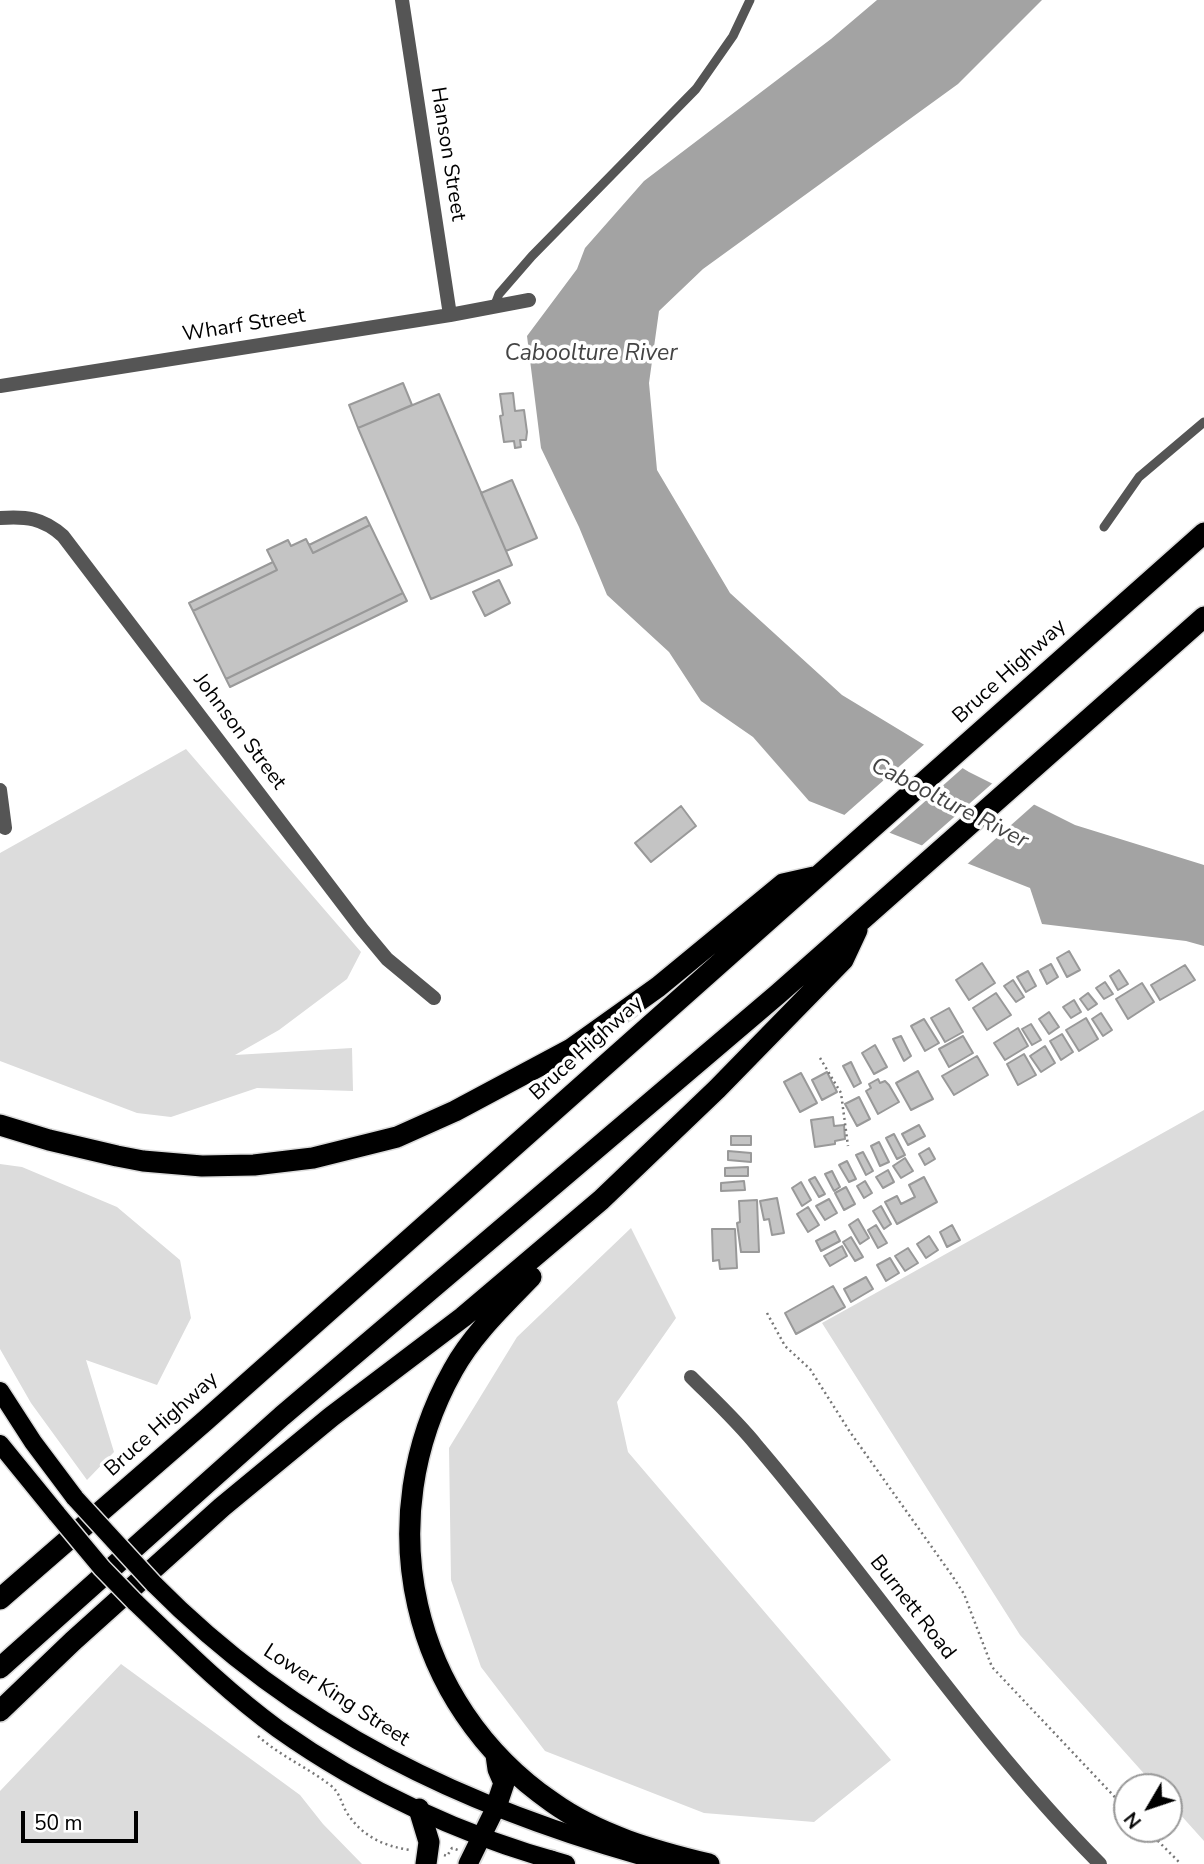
<!DOCTYPE html>
<style>
body{margin:0}
#map{position:relative;width:1204px;height:1864px;overflow:hidden;background:#fff;font-family:"Nunito Sans",sans-serif}
canvas{display:block}
.north{position:absolute;left:1113px;top:1773px;width:70px;height:70px;box-sizing:border-box;background:#fff;border:2px solid #999;border-radius:50%;rotate:231deg;font-size:19px;font-weight:700;line-height:28px;text-align:center;color:#000}
.north::after{content:'';display:block;margin:auto;width:24px;height:32px;background:#000;clip-path:polygon(50% 0,100% 100%,50% 72%,0 100%)}
.scale{position:absolute;left:21px;top:1811px;width:117px;height:32px;box-sizing:border-box;border:4px solid #000;border-top:0;padding-left:9px;font-size:21px;line-height:24px;white-space:nowrap;color:#000;-webkit-text-stroke:5px #fff;paint-order:stroke}
</style>
<div id="map">
<canvas width="1204" height="1864"></canvas>
<div class="north">N</div>
<div class="scale">50 m</div>
</div>
<script>
const ctx = document.querySelector('canvas').getContext('2d');
ctx.lineJoin = 'round';
function fillPath(path, color) {
  ctx.fillStyle = color;
  ctx.fill(path, 'evenodd');
}
function stroke(path, color, width, dash) {
  ctx.strokeStyle = color;
  ctx.lineWidth = width;
  ctx.lineCap = dash ? 'butt' : 'round';
  ctx.setLineDash(dash || []);
  ctx.stroke(path);
}
function write(font, color, halo, rows, align = 'center') {
  ctx.font = font + ' "Nunito Sans",sans-serif';
  ctx.lineWidth = 7;
  ctx.setLineDash([]);
  ctx.textBaseline = 'middle';
  ctx.strokeStyle = halo;
  ctx.fillStyle = color;
  for (const [text, x, y, turn = 0] of rows) {
    ctx.save();
    ctx.translate(x, y);
    ctx.rotate((+turn || 0) * Math.PI / 180);
    ctx.textAlign = isNaN(turn) ? turn : align;
    if (halo) ctx.strokeText(text, 0, 0);
    ctx.fillText(text, 0, 0);
    ctx.restore();
  }
}
fillPath(new Path2D(`
 M186 749 361 952 347 979 279 1030 235 1055 352 1048 353 1091 257 1088 171 1117 137 1113 0 1061V853Z
 M1204 1110V1841L1169 1802V1787H1156L1020 1635 822 1323Z
 M0 1164 22 1167 117 1207 180 1260 191 1318 157 1385 86 1360 114 1452 87 1480 31 1403 0 1349Z
 M631 1228 676 1318 617 1402 628 1452 891 1760 814 1822 704 1813 545 1751 481 1667 451 1580 449 1448 517 1337Z
 M121 1664 300 1795 323 1824 362 1864H0V1791Z`), '#dcdcdc');
fillPath(new Path2D(`
 M877 0H1042L958 84 703 269 659 311 649 383 657 470 730 593 842 695 969 772 1075 825 1204 865V946L1186 941 1042 924 1030 888 809 801 753 737 701 701 669 652 607 595 579 527 541 448 527 336 577 269 585 248 644 181 831 39Z`), '#a3a3a3');
fillPath(new Path2D(`
 M927 742 965 766 887 835 842 817Z
 M995 781 1037 802 965 866 919 848Z`), '#fff');
const building = new Path2D(`
 M403 383 412 405 358 428 349 405Z
 M513 393 515 411 524 410 527 432 526 440H520L521 447 515 448 514 441 504 442 500 416 503 415 500 394Z
 M439 394 512 565 431 599 358 428Z
 M512 480 537 538 506 551 481 493Z
 M366 517 370 525 313 553 309 545Z
 M370 525 403 593 226 679 193 611 277 570 267 550 288 540 291 546 306 539 313 553Z
 M273 562 277 570 193 611 189 603Z
 M499 580 510 603 485 616 473 592Z
 M403 593 407 601 230 687 226 679Z
 M681 806 696 826 651 862 635 843Z
 M1069 951 1080 970 1067 977 1057 958Z
 M982 963 995 983 969 1000 956 980Z
 M1051 964 1058 977 1047 984 1040 970Z
 M1185 965 1195 980 1160 1000 1151 985Z
 M1119 970 1128 984 1118 990 1110 976Z
 M1028 971 1036 986 1026 992 1017 977Z
 M1013 980 1024 997 1016 1002 1004 986Z
 M1105 982 1113 994 1104 999 1096 988Z
 M1142 983 1154 1002 1128 1019 1116 999Z
 M996 993 1011 1015 987 1030 973 1008Z
 M1088 993 1097 1004 1088 1010 1080 999Z
 M1074 1000 1081 1012 1071 1018 1063 1007Z
 M949 1008 963 1032 945 1042 931 1018Z
 M1049 1012 1059 1027 1049 1034 1039 1019Z
 M1101 1013 1112 1030 1103 1036 1092 1019Z
 M1086 1018 1098 1039 1079 1051 1066 1030Z
 M924 1019 939 1043 925 1051 911 1026Z
 M1031 1024 1041 1040 1032 1045 1022 1029Z
 M1018 1028 1028 1046 1005 1060 994 1043Z
 M1062 1034 1073 1052 1061 1060 1050 1041Z
 M901 1036 911 1056 904 1061 893 1039Z
 M963 1036 973 1053 949 1067 939 1049Z
 M875 1045 887 1067 874 1074 862 1053Z
 M1045 1046 1055 1063 1041 1072 1030 1056Z
 M1024 1054 1036 1075 1018 1085 1007 1064Z
 M977 1056 988 1075 954 1095 942 1076Z
 M851 1062 861 1083 854 1087 843 1066Z
 M918 1071 933 1099 911 1110 896 1083Z
 M827 1072 837 1092 822 1100 812 1080Z
 M801 1073 817 1103 800 1112 784 1082Z
 M878 1079 880 1083 885 1081 889 1085 899 1102 878 1114 866 1091 871 1088 869 1084Z
 M859 1097 870 1119 857 1126 845 1104Z
 M833 1117 834 1126 844 1125 845 1139 835 1141V1144L815 1147 811 1120Z
 M919 1125 925 1136 908 1145 902 1134Z
 M894 1134 905 1155 897 1159 886 1138Z
 M731 1136H751V1145H731Z
 M879 1142 889 1162 880 1166 871 1146Z
 M929 1148 935 1159 925 1165 919 1154Z
 M728 1151 751 1153V1162L728 1160Z
 M863 1152 873 1171 866 1175 856 1155Z
 M905 1158 913 1171 901 1178 893 1166Z
 M847 1161 856 1179 849 1182 839 1165Z
 M748 1167V1176H725V1168Z
 M888 1170 894 1182 883 1188 876 1177Z
 M832 1171 840 1187 834 1191 825 1174Z
 M815 1177 825 1194 819 1197 809 1180Z
 M924 1177 937 1202 897 1224 885 1202 897 1196 901 1204 915 1197 909 1185Z
 M744 1181 745 1190 721 1191V1183Z
 M865 1181 872 1193 864 1198 857 1186Z
 M801 1182 811 1200 802 1206 792 1188Z
 M846 1187 855 1204 844 1210 835 1193Z
 M777 1198 784 1233 772 1235 769 1219 764 1220 760 1201Z
 M829 1199 837 1213 825 1220 816 1206Z
 M757 1200 759 1252H741L737 1223 740 1222 739 1201Z
 M881 1206 891 1224 884 1229 873 1211Z
 M808 1207 819 1225 808 1232 797 1214Z
 M858 1219 869 1238 860 1244 849 1225Z
 M876 1225 887 1243 878 1248 868 1230Z
 M952 1225 960 1240 947 1247 940 1232Z
 M712 1229H735L737 1268 720 1269 719 1260 713 1261Z
 M835 1231 840 1241 821 1251 816 1241Z
 M929 1236 938 1250 926 1258 917 1244Z
 M851 1237 863 1257 855 1261 843 1242Z
 M842 1246 847 1256 830 1266 824 1256Z
 M908 1248 918 1263 905 1271 895 1256Z
 M890 1258 899 1273 886 1281 877 1265Z
 M866 1277 873 1289 851 1302 844 1289Z
 M833 1286 845 1307 796 1334 785 1313Z`);
fillPath(building, '#c4c4c4');
stroke(building, '#999', 2);
const primary = new Path2D(`
 M0 1391 33 1442 75 1498
 M0 1444 57 1514
 M154 1584C297 1729 468 1810 663 1862
 M135 1602C181 1646 227 1692 278 1729 364 1790 465 1837 566 1864`);
const trunk = new Path2D(`
 M468 1864 496 1807
 M543 1864 551 1860`);
const motorway = new Path2D(`
 M0 1125 49 1140 117 1156 143 1161 202 1166 254 1165 313 1158 397 1137 455 1111 571 1049 658 987 783 884 814 877
 M531 1277C503 1306 473 1334 453 1370 369 1520 410 1704 552 1802 598 1835 655 1851 709 1864
 M0 1599 206 1420 1204 533
 M0 1668 282 1416 778 994 1204 617
 M0 1711 73 1641 222 1507 331 1417 463 1317 601 1200 717 1089 843 960 857 930
 M496 1755 498 1769 504 1783 496 1807
 M419 1809 429 1842 426 1864`);
stroke(primary, '#dbdbdb', 21);
stroke(trunk, '#dbdbdb', 23);
stroke(motorway, '#dbdbdb', 24);
stroke(new Path2D(`
 M820 1058 841 1093 848 1146
 M767 1313 785 1346 810 1369 850 1432 951 1574 964 1594 992 1667 1127 1810
 M258 1736C280 1756 307 1767 330 1785 340 1792 341 1803 347 1813 362 1836 383 1846 410 1850
 M1146 1829 1181 1864
 M444 1855 447 1856 452 1848 458 1850`), '#777', 2.5, [2, 3.5]);
stroke(new Path2D(`
 M494 307 499 294 532 256 696 89 733 36 750 0
 M1104 527 1139 477 1204 422`), '#555', 9);
stroke(new Path2D(`
 M402 0 450 315
 M0 386 450 315 529 300
 M0 518C26 516 43 518 63 536L362 929 387 959 434 998
 M0 790 5 828
 M691 1377C713 1399 737 1421 757 1446 874 1583 973 1736 1100 1864`), '#555', 14);
stroke(primary, '#000', 18);
stroke(trunk, '#000', 19);
stroke(motorway, '#000', 21);
const primaryBridge = new Path2D(`
 M75 1498 154 1584
 M57 1514 102 1568 135 1602`);
stroke(primaryBridge, '#dbdbdb', 21, []);
stroke(primaryBridge, '#000', 18);
write('21px', '#000', '#fff', [
 ["Hanson Street",447,154,81],
 ["Wharf Street",244,326,-9],
 ["Bruce Highway",1010,672,-42],
 ["Johnson Street",239,732,53],
 ["Bruce Highway",587,1049,-42],
 ["Bruce Highway",162,1425,-42],
 ["Burnett Road",912,1608,52],
 ["Lower King Street",336,1696,33]
]);
write('italic 23px', '#444', '#fff', [
 ["Caboolture River",591,354],
 ["Caboolture River",949,804,27]
]);
</script>
